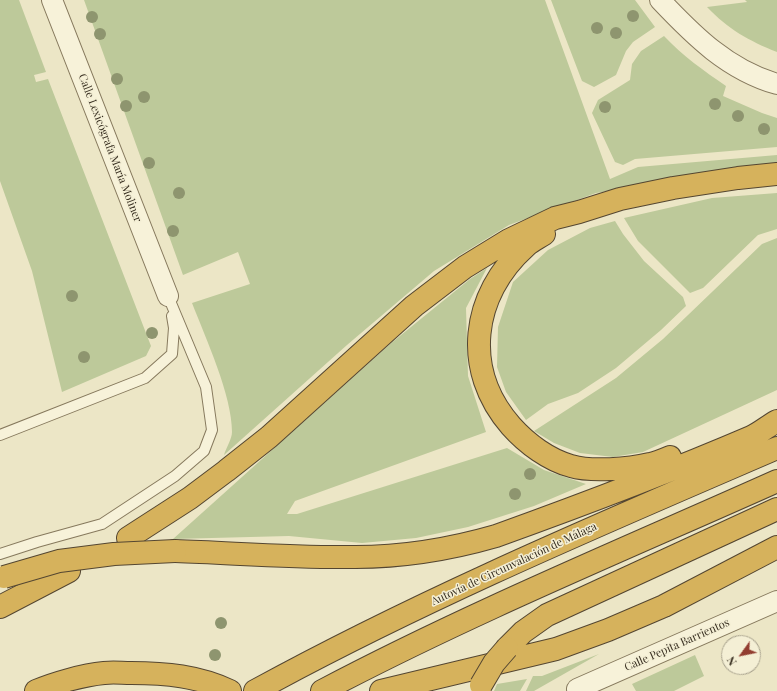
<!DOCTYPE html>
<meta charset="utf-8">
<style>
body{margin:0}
#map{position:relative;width:777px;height:691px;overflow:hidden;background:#ece6c6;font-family:"Playfair Display",serif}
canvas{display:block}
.north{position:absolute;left:721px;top:635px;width:40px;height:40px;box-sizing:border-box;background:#f4efd5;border:1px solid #a8a28d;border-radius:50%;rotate:237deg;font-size:11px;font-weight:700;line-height:16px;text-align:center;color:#372e20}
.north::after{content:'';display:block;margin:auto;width:14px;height:18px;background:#923d30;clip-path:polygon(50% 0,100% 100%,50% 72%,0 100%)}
</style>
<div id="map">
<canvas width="777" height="691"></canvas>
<div class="north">N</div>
</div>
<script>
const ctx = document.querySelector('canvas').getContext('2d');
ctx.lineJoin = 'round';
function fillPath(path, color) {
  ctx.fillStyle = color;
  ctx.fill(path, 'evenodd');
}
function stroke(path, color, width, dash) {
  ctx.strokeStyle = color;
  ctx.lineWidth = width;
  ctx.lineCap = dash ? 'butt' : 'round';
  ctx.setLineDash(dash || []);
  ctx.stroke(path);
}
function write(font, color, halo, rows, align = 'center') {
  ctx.font = font + ' "Playfair Display",serif';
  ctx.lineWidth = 3;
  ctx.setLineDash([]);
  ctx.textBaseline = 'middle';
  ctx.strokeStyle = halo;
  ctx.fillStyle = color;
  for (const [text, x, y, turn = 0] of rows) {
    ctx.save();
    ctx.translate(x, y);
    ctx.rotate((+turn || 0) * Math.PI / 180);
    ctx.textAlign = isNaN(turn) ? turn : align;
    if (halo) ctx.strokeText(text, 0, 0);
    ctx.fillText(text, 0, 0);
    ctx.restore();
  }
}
fillPath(new Path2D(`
 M0 0H19L46 72 34 75 36 82 48 79 151 346 146 356 62 392 32 271 0 181Z
 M84 0H545L610 179 638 167 777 155V165L596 193 509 225 434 271 347 345 224 455C226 448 232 439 232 432 232 395 206 339 192 303L250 284 238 252 183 275Z
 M551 0H635L655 27 633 42 626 51 616 75 594 87 582 81Z
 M745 0H777V52C749 41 728 29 707 7L747 2Z
 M664 36C683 56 704 71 726 86L723 96 762 113 777 118V147L635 159 623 165 615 162 592 113 598 100 630 80 632 64 641 51Z
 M777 193V229L758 235 703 288 690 293 638 241 624 218 712 198Z
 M615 221 623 234 644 261 683 297 686 306 661 330 616 368 578 393 548 404 526 420 506 392 497 367 498 327 513 282 548 250 590 228Z
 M777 238V390L643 452 613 457 580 453 554 443 534 431 616 378 663 339 762 244Z
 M487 268 466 308 468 376 486 432 295 501 287 514H297L507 448 544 470 586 484 534 506 468 527 416 538 362 543 289 536 173 539 390 344 470 279Z
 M599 654 534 691H526L533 676H542Z
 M695 655 704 676 674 691H636L632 684Z
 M527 679 520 691H494L497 684Z`), '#bdc99a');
const lane = new Path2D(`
 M0 435 145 378 172 354 174 328 172 316
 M0 554 37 542 102 524 175 476 204 451 212 430 206 387 168 296`);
const street = new Path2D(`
 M52 0 168 296
 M660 0C694 36 728 70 777 84
 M577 689 777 601`);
const highway = new Path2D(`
 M544 234C538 238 531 241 526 246 471 295 462 370 511 426 527 444 549 460 571 466 591 472 629 469 650 464 656 463 663 460 670 457
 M128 538 190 498 226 471 269 437 414 306 465 267 509 240 555 218 579 212 620 199 673 188 738 178 777 174
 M175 551C235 553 295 558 355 557 402 557 451 549 496 536 582 505 667 473 751 437 760 433 768 426 777 421
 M0 607 69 571
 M507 648 523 632 547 615 777 509
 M36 691C55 683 83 675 104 673 113 672 122 673 131 673 166 673 198 676 230 691
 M255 691C423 599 601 524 777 448
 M322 691C470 613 625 549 777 481
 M381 691 556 649 608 630 664 606 777 547`);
stroke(lane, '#86795d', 12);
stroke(street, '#86795d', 22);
stroke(highway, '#544631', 24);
stroke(lane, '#f7f2d9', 10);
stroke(street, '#f7f2d9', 20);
stroke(highway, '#d6b25c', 22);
const highwayBridge = new Path2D(`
 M4 577 59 561 114 554 175 551
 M481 685 494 663 507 648`);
stroke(highwayBridge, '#544631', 24, []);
stroke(highwayBridge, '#d6b25c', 22);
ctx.fillStyle = '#8e956f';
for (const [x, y] of [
 [633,16],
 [92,17],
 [597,28],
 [616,33],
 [100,34],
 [117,79],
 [144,97],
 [715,104],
 [126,106],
 [605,107],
 [738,116],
 [764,129],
 [149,163],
 [179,193],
 [173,231],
 [72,296],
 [152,333],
 [84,357],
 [530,474],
 [515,494],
 [221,623],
 [215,655]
]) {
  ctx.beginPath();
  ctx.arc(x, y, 6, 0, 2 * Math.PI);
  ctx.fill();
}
write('11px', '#372e20', '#f4efd5', [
 ["Calle Lexicógrafa María Moliner",110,148,69],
 ["Autovía de Circunvalación de Málaga",514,564,-25],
 ["Calle Pepita Barrientos",677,645,-24]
]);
</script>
